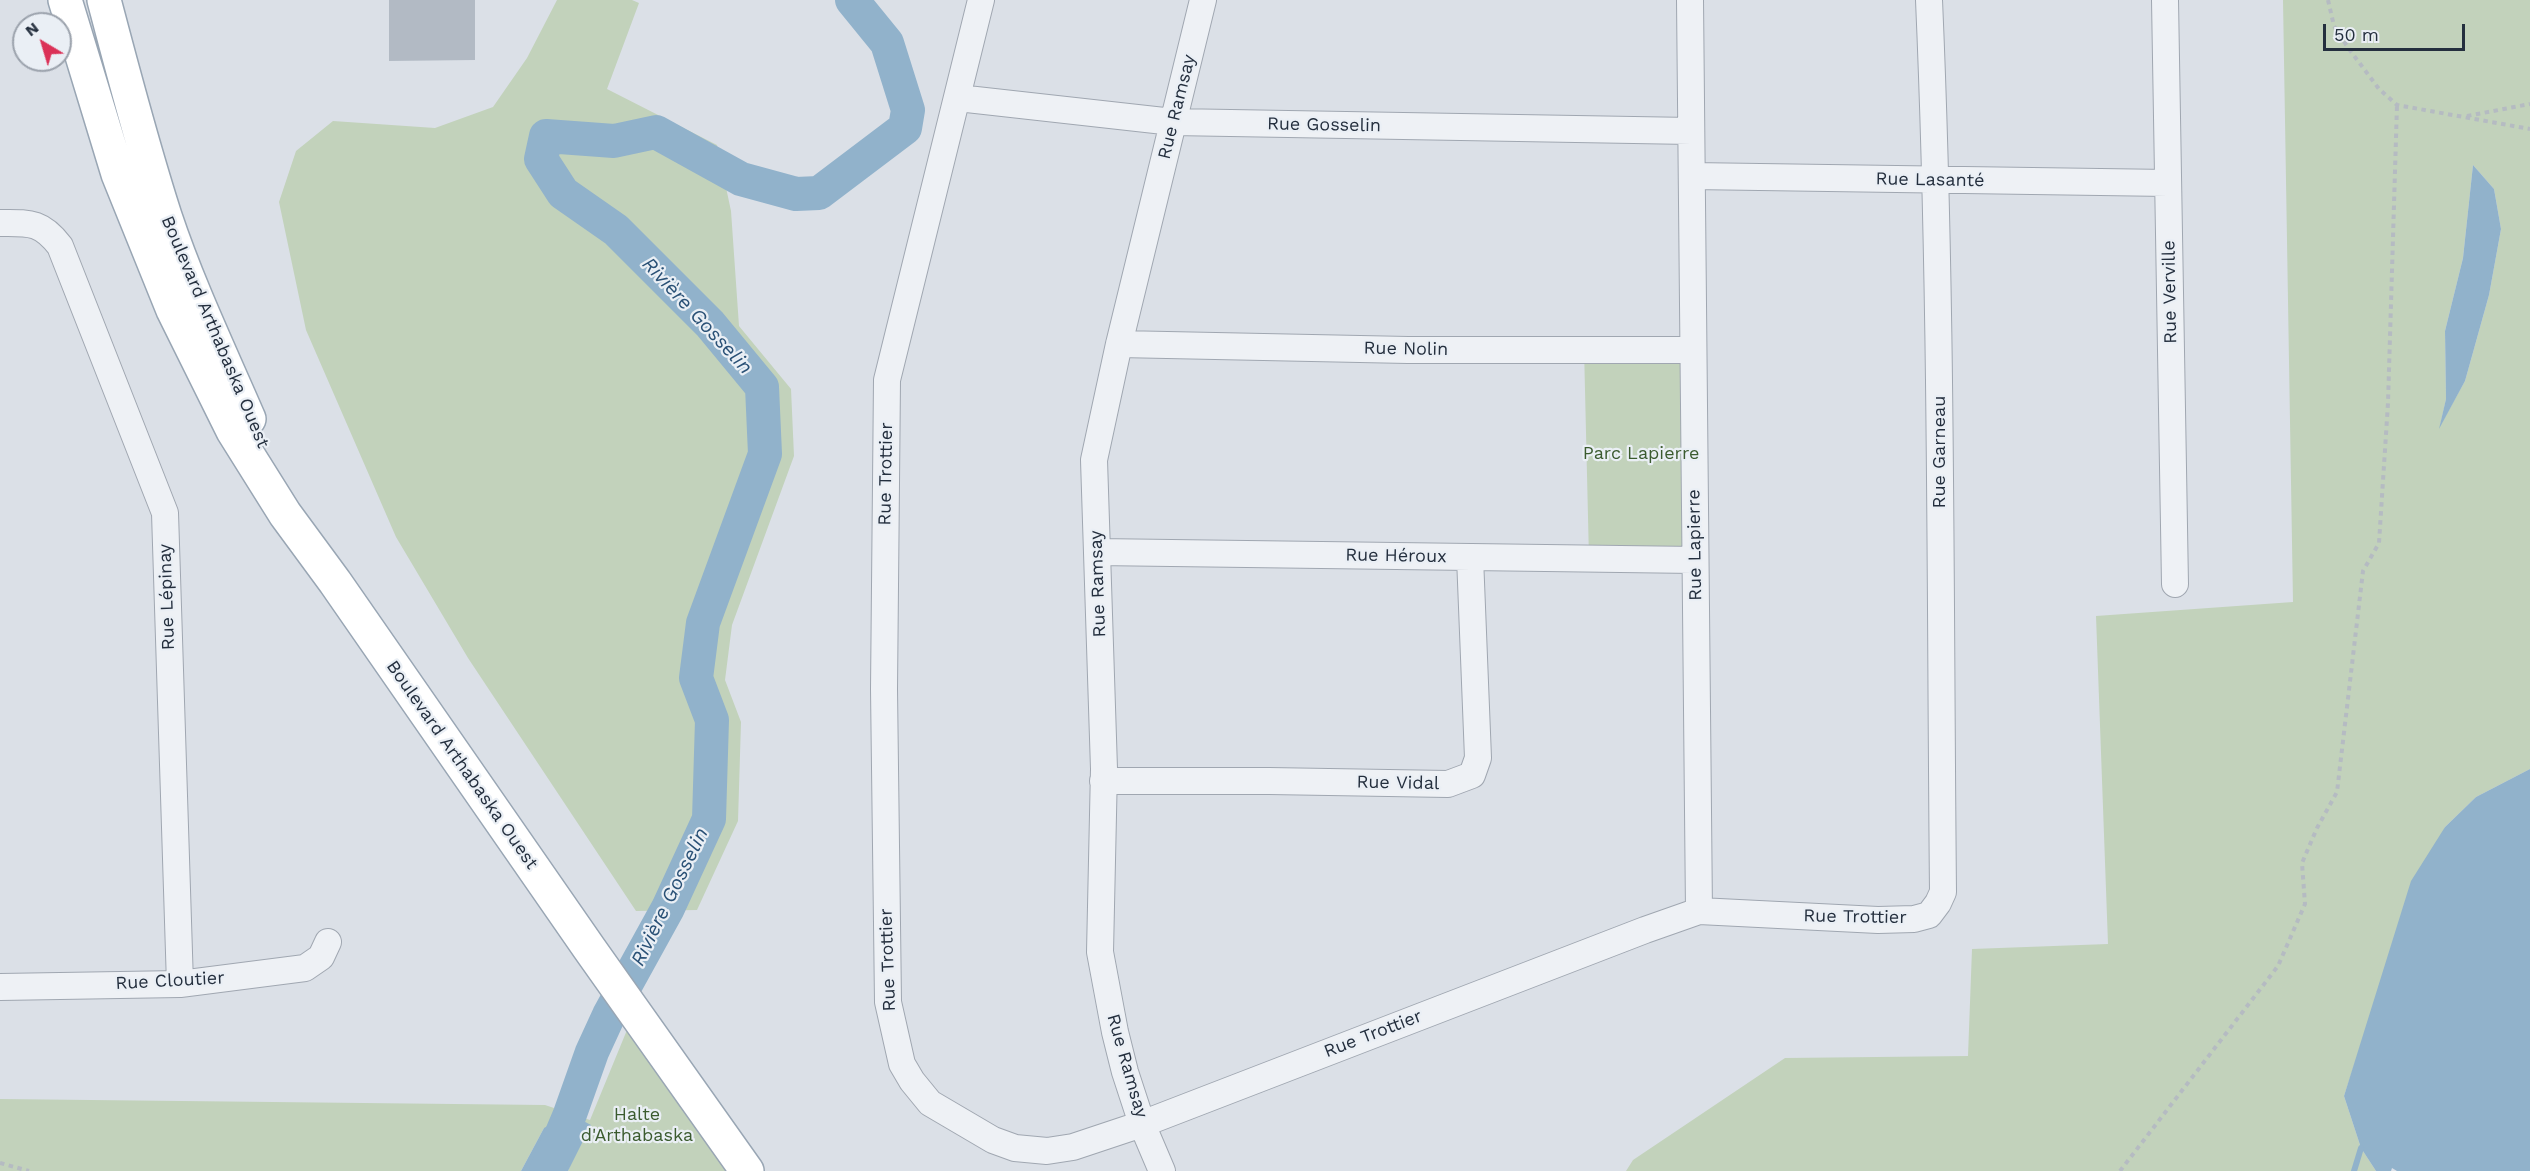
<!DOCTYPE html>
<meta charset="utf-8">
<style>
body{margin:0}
#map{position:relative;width:2530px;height:1171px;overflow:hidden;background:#dbe0e7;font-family:"Work Sans",sans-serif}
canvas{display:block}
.north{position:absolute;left:12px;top:12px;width:60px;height:60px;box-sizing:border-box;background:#eaeff5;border:2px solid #9ba2ac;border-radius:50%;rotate:322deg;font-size:16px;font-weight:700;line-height:24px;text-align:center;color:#242f3e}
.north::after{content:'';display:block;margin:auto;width:21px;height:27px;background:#db3157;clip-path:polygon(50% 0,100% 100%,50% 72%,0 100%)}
.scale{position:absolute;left:2323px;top:24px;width:142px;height:27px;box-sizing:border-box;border:3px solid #242f3e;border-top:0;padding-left:8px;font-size:18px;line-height:21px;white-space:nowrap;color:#242f3e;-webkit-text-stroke:4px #eaeff5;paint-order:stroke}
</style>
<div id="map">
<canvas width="2530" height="1171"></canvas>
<div class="north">N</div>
<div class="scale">50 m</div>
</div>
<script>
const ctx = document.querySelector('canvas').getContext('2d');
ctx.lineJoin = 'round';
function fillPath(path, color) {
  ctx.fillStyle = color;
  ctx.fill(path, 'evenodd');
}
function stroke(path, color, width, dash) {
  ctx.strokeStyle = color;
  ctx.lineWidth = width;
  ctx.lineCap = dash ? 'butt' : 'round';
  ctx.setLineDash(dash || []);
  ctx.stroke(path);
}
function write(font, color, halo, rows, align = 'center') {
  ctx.font = font + ' "Work Sans",sans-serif';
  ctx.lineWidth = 4.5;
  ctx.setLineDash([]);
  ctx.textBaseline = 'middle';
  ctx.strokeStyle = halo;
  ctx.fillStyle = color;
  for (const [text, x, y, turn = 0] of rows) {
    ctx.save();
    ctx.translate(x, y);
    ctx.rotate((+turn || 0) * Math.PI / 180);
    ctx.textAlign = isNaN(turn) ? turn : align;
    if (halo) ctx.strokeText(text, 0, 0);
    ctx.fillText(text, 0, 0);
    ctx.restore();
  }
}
fillPath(new Path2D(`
 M557 0H632L639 3 607 89 717 145 731 211 739 326 791 389 794 456 732 625 725 680 741 722 738 821 697 910 636 911 468 658 396 537 306 330 279 202 296 151 333 121 435 128 493 107 527 58Z
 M2283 0H2530V769L2476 797 2445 827 2370 1017 2344 1096 2361 1148 2376 1171H1626L1633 1160 1785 1058 1968 1056 1972 949 2108 944 2096 616 2293 602ZM2473 165 2494 189 2501 229 2489 295 2465 381 2440 426 2446 399 2445 331 2463 258Z
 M1584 348 1693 350 1695 560 1589 559Z
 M627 1030 728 1171H568L570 1166 544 1128 521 1171H0V1099L545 1105 590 1120Z`), '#c2d2bb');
fillPath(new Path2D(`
 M2473 165 2494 189 2501 229 2489 295 2465 381 2439 429 2446 399 2445 331 2463 258Z
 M2530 769V1171H2397L2392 1168 2391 1171H2376L2361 1148 2344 1096 2411 881 2445 827 2476 797Z
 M570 1114 591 1125 568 1171H521L544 1128Z`), '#91b2cb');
stroke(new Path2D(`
 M2354 1171 2361 1148`), '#91b2cb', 6);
stroke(new Path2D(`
 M546 1171 570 1114 592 1052 609 1015 668 908 709 819 712 720 696 678 703 623 765 454 762 387 710 324 616 230 563 193 541 159 546 136 614 141 656 132 741 179 796 194 819 193 905 128 908 110 887 43 852 0`), '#91b2cb', 34);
fillPath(new Path2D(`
 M389 0H475V60L389 61Z`), '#b2bac4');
const minor = new Path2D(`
 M981 0 887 380 884 689 888 1002 902 1064 912 1081 930 1103 993 1140 1015 1148 1047 1151 1073 1147 1142 1124 1645 930 1699 911 1878 920 1914 919 1929 915 1938 903 1943 892C1940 594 1942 297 1929 0
 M1690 0 1699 911
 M2165 0 2175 584
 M958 98 1173 122 1691 131
 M1692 176 2168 183
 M0 223C29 223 41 221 60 246L165 513 180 984
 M1119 344 1408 350H1693
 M1097 552 1695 560
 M1103 781H1269L1448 784 1472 775 1478 758 1470 557
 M0 987 180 984 305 968 321 957 328 942
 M1162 1171 1142 1124 1125 1072 1115 1032 1100 952 1104 769 1094 460 1119 344 1203 0`);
const major = new Path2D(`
 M65 0 118 174 173 310 233 431 285 514 335 582 589 948 747 1171
 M104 0C123 72 142 145 165 216 188 285 220 352 249 419`);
stroke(minor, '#a0a7b1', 28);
stroke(major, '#99a6b4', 36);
stroke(new Path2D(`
 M2328 0 2334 26 2349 49 2379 89 2397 105 2530 129
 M2467 116 2530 104
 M0 1163 29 1171
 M2120 1171 2278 966 2305 904 2302 863 2317 828 2337 792 2363 571 2379 543 2388 403 2397 105`), '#b5bbc2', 4, [4.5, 4.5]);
stroke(minor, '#eef1f5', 26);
stroke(major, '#fff', 33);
write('18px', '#242f3e', '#eaeff5', [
 ["Rue Ramsay",1177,107,-76],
 ["Rue Gosselin",1324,125,1],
 ["Rue Lasanté",1930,180,1],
 ["Rue Verville",2170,292,-91],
 ["Boulevard Arthabaska Ouest",215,332,67],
 ["Rue Nolin",1406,349,1],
 ["Rue Garneau",1940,452,-90],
 ["Rue Trottier",886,474,-89],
 ["Rue Lapierre",1695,545,-91],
 ["Rue Héroux",1396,556,1],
 ["Rue Ramsay",1098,584,-92],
 ["Rue Lépinay",167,597,-92],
 ["Boulevard Arthabaska Ouest",462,765,55],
 ["Rue Vidal",1398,783,1],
 ["Rue Trottier",1855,917,1],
 ["Rue Trottier",888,960,-92],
 ["Rue Cloutier",170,981,-3],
 ["Rue Trottier",1373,1034,-21],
 ["Rue Ramsay",1127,1066,74]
]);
write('18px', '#3b5b2f', '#eaeff5', [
 ["Parc Lapierre",1641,454],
 ["Halte",637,1115],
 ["d'Arthabaska",637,1136]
]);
write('italic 20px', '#2a5176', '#eaeff5', [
 ["Rivière Gosselin",697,316,47],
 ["Rivière Gosselin",670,897,-64]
]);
</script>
